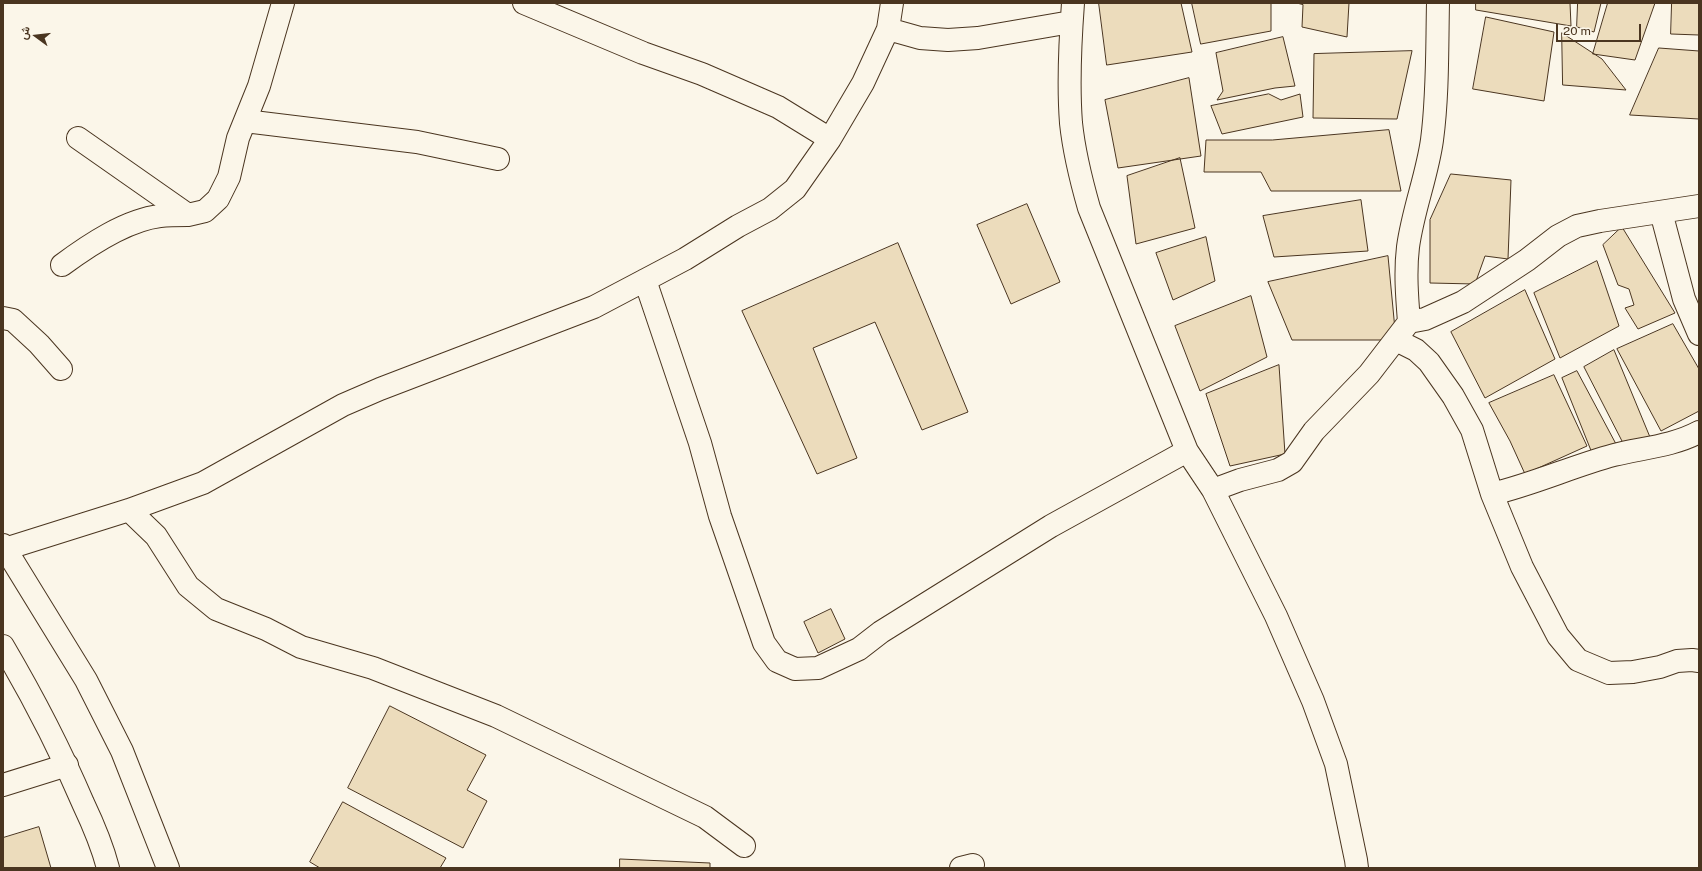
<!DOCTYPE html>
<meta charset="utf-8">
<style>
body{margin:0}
#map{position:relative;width:1702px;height:871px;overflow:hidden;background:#fbf6e9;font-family:"Public Sans",Vazirmatn,sans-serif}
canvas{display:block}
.frame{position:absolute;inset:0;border:4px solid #4a3520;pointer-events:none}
.north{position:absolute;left:16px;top:16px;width:40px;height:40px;-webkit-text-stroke:3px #fbf6e9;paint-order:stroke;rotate:285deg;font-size:11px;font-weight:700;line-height:16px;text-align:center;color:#4a3520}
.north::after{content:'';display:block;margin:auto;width:14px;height:18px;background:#4a3520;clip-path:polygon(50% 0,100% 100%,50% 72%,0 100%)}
.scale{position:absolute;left:1556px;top:24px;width:85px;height:18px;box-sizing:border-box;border:2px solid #4a3520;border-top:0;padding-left:5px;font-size:12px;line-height:14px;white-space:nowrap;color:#4a3520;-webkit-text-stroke:3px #fbf6e9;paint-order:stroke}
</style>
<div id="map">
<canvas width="1702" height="871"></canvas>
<div class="frame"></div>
<div class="north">ش</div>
<div class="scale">20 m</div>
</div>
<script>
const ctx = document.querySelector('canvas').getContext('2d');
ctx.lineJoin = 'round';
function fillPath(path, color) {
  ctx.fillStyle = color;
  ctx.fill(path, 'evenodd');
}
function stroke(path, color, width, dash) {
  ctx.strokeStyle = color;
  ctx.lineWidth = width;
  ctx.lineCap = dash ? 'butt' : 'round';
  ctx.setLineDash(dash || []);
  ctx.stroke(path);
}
const building = new Path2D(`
 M1099 3H1181L1192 52 1107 65Z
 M1192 3H1271V31L1201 44Z
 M1297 3H1349L1347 37 1302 27 1303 5Z
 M1476 3H1570L1571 26 1476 10Z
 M1578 3H1601L1594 32 1577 27Z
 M1608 3H1655L1635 60 1593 54Z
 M1672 3H1699V35L1671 34Z
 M1486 17 1554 32 1544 101 1473 89Z
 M1562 33 1602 59 1626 90 1563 85Z
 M1283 37 1295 86 1275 88 1217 100 1223 91 1216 53Z
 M1659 48 1699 51V119L1630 115Z
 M1412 51 1397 119 1313 118 1314 54Z
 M1189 78 1201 156 1118 168 1105 100Z
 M1269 94 1281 100 1300 94 1303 117 1222 134 1211 106Z
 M1389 130 1401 191H1271L1261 172H1204L1206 140H1272Z
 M1180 158 1195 228 1136 244 1127 176Z
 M1451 174 1511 180 1508 259 1485 256 1475 284 1430 283V220Z
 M1361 200 1368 251 1274 257 1263 216Z
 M1027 204 1060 282 1011 304 977 225Z
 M1622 227 1675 313 1638 329 1625 308 1634 305 1629 289 1618 285 1603 245Z
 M1206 237 1215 281 1173 300 1156 253Z
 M898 243 968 412 922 430 875 322 813 348 857 458 817 474 742 311Z
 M1388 256 1396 340H1292L1268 282Z
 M1597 261 1619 326 1560 358 1534 293Z
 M1525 290 1555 359 1485 398 1451 332Z
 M1251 296 1267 357 1200 391 1175 326Z
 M1673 324 1699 369V411L1661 431 1617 349Z
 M1614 350 1652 442 1623 443 1584 367Z
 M1279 365 1285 454 1230 466 1206 394Z
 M1577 371 1616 444 1592 453 1562 378Z
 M1554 375 1587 446 1525 474 1510 441 1489 403Z
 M831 609 845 639 818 653 804 622Z
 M390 706 486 755 467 790 487 801 463 848 348 788Z
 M343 802 446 858 440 868H320L310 862Z
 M39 827 51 868H3V838Z
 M620 859 710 863V868H620Z`);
fillPath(building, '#ecdcbc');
stroke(building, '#4a3520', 1);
const minor = new Path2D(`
 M524 3 643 53 702 74 778 107 830 139
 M1073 3C1070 43 1068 84 1071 123 1074 152 1081 180 1089 208L1187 451 1213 490
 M888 29 920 38 948 40 978 38 1071 22
 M245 121 417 142 498 159
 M1661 212 1684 299 1699 334
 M188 215 205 211 218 199 229 177 238 138 259 86 283 3
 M62 265C89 245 126 220 160 216 169 215 179 215 188 215L78 138
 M645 280 700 443 720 516 764 643 777 661 795 669 818 668 859 649 881 632 1051 526 1187 451
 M3 318 13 320 39 344 61 369
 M1409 322 1425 319 1463 302 1527 260 1558 236 1577 226 1600 221 1699 206
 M1396 340 1416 350 1429 362 1453 396 1472 430 1492 494C1534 484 1573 466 1614 455 1642 448 1673 446 1699 432
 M1492 494 1522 567 1558 636 1578 660 1609 673 1633 672 1660 667 1677 661 1692 660 1699 661
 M129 510 156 536 188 586 216 609 266 629 301 647 373 668 496 716 705 817 744 846
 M5 549 129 510 203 483 343 405 380 389 594 307 685 259 738 226 770 209 795 189 830 139 863 83 888 29 892 3
 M3 785 67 765
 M961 868 973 865
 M1357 868 1356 860 1336 764 1313 701 1276 616 1213 490 1240 480 1278 470 1292 462 1314 431 1369 374 1409 322C1407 297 1405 272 1408 247 1413 210 1427 176 1432 140 1438 95 1437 48 1438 3`);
const major = new Path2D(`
 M3 545 86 680 122 751 168 868
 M3 646C33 697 60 749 83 803 93 824 102 845 108 868`);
stroke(minor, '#4a3520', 24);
stroke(major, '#4a3520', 24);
stroke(minor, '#fbf6e9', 22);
stroke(major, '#fbf6e9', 22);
</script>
